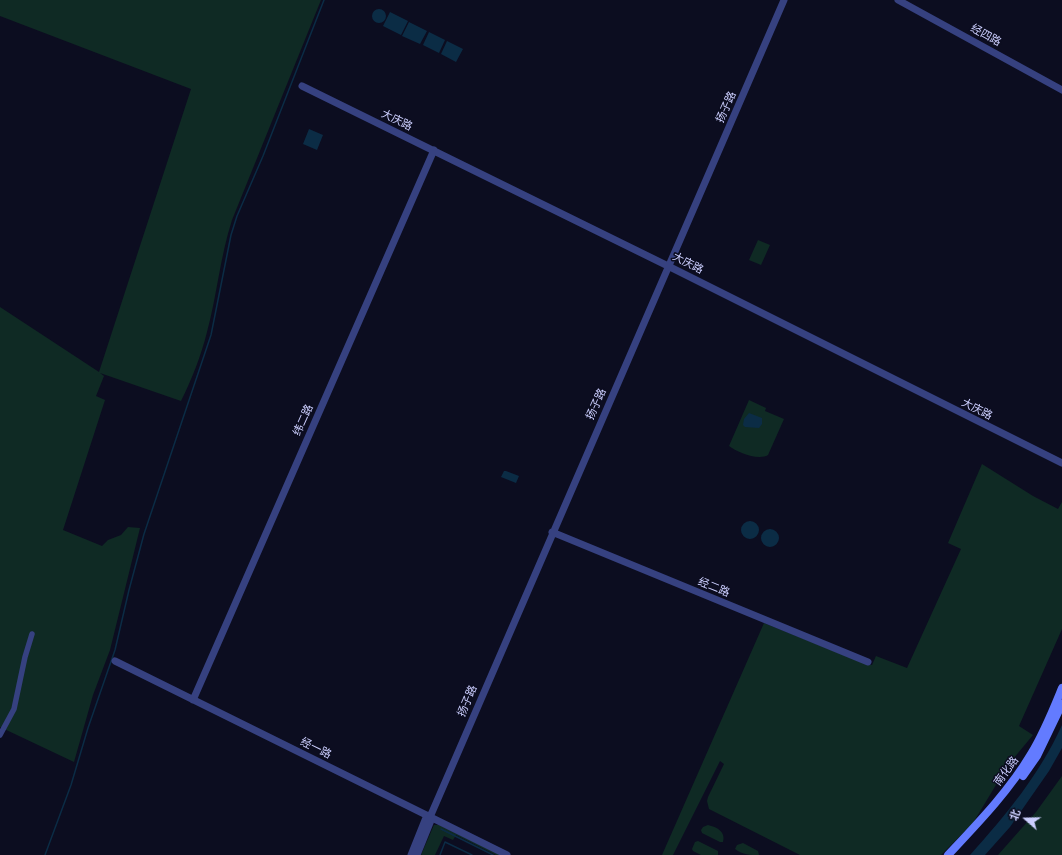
<!DOCTYPE html>
<meta charset="utf-8">
<style>
body{margin:0}
#map{position:relative;width:1062px;height:855px;overflow:hidden;background:#0c0d20;font-family:Commissioner,"Noto Sans SC",sans-serif}
canvas{display:block}
.north{position:absolute;left:1006px;top:799px;width:40px;height:40px;-webkit-text-stroke:3px #0c0d20;paint-order:stroke;rotate:290deg;font-size:11px;font-weight:700;line-height:16px;text-align:center;color:#cccfff}
.north::after{content:'';display:block;margin:auto;width:14px;height:18px;background:#cccfff;clip-path:polygon(50% 0,100% 100%,50% 72%,0 100%)}
</style>
<div id="map">
<canvas width="1062" height="855"></canvas>
<div class="north">北</div>
</div>
<script>
const ctx = document.querySelector('canvas').getContext('2d');
ctx.lineJoin = 'round';
function fillPath(path, color) {
  ctx.fillStyle = color;
  ctx.fill(path, 'evenodd');
}
function stroke(path, color, width, dash) {
  ctx.strokeStyle = color;
  ctx.lineWidth = width;
  ctx.lineCap = dash ? 'butt' : 'round';
  ctx.setLineDash(dash || []);
  ctx.stroke(path);
}
function write(font, color, halo, rows, align = 'center') {
  ctx.font = font + ' Commissioner,"Noto Sans SC",sans-serif';
  ctx.lineWidth = 3;
  ctx.setLineDash([]);
  ctx.textBaseline = 'middle';
  ctx.strokeStyle = halo;
  ctx.fillStyle = color;
  for (const [text, x, y, turn = 0] of rows) {
    ctx.save();
    ctx.translate(x, y);
    ctx.rotate((+turn || 0) * Math.PI / 180);
    ctx.textAlign = isNaN(turn) ? turn : align;
    if (halo) ctx.strokeText(text, 0, 0);
    ctx.fillText(text, 0, 0);
    ctx.restore();
  }
}
fillPath(new Path2D(`
 M0 0H321L232 220C220 257 217 295 207 332 201 356 192 379 181 401L100 373 104 376 96 396 105 400 63 530 102 546 108 540 121 535 128 527 140 528 110 650 93 695 74 762 0 727V307L99 372 191 89 0 16Z
 M758 240 770 245 761 265 749 260Z
 M749 400 766 408 765 411 784 419 768 455C758 461 737 452 729 446Z
 M982 464 1033 496 1058 509 1062 502V629L1019 726 1033 735 1008 765 973 823 941 855H800L709 809 707 801 708 797 724 764 720 761 673 855H662L764 623 866 664 872 665 876 656 907 668 961 549 948 543Z
 M1062 776V855H998L1036 812Z
 M434 825H439L500 855H496L456 835 453 840 444 836 435 855H421Z
 M708 825C717 827 726 832 723 842H720L702 833 701 830 703 827Z
 M698 841 718 851V855H701L693 851 692 849 695 842Z
 M743 843 758 851 759 855C750 855 743 855 735 849L737 845Z`), '#0f2a24');
fillPath(new Path2D(`
 M372 16a7 7 0 1 1 14 0a7 7 0 1 1-14 0Z
 M390 12 408 21 401 35 383 26Z
 M409 22 427 31 420 44 402 36Z
 M429 32 445 40 439 53 423 45Z
 M447 41 463 49 456 62 441 54Z
 M309 129 323 135 317 150 303 144Z
 M749 413 762 418V424L759 428 745 427 743 425 744 419Z
 M504 471H506L519 476 516 483 501 477Z
 M741 530a9 9 0 1 1 18 0a9 9 0 1 1-18 0Z
 M761 538a9 9 0 1 1 18 0a9 9 0 1 1-18 0Z
 M1062 725V748L1049 771 1010 827 985 855H970C1006 815 1040 774 1062 725Z`), '#0b2c45');
stroke(new Path2D(`
 M441 829 493 855
 M45 855 71 785 88 728 115 650 129 590 144 534 211 335 231 235 237 216 263 156 324 0
 M440 855 445 842 472 855`), '#0b2c45', 1.5);
stroke(new Path2D(`
 M0 735 14 709 25 657 32 634`), '#364180', 5.5);
stroke(new Path2D(`
 M898 0 1062 90
 M302 86 668 266 1062 463
 M552 532 868 662
 M115 661 507 855
 M193 700 434 150
 M430 817 784 0
 M411 855 427 815
 M417 855 432 818`), '#364180', 7);
stroke(new Path2D(`
 M1023 776 1037 756 1062 704
 M948 855C978 823 1009 791 1031 754 1044 733 1053 710 1062 688`), '#637bff', 8);
write('11px', '#cccfff', '#0c0d20', [
 ["经四路",986,35,29],
 ["扬子路",726,107,-66],
 ["大庆路",397,120,26],
 ["大庆路",688,263,27],
 ["扬子路",596,404,-66],
 ["大庆路",977,409,27],
 ["纬二路",303,420,-66],
 ["经二路",714,587,22],
 ["扬子路",467,701,-67],
 ["经一路",316,748,26],
 ["南化路",1006,771,-54]
]);
</script>
